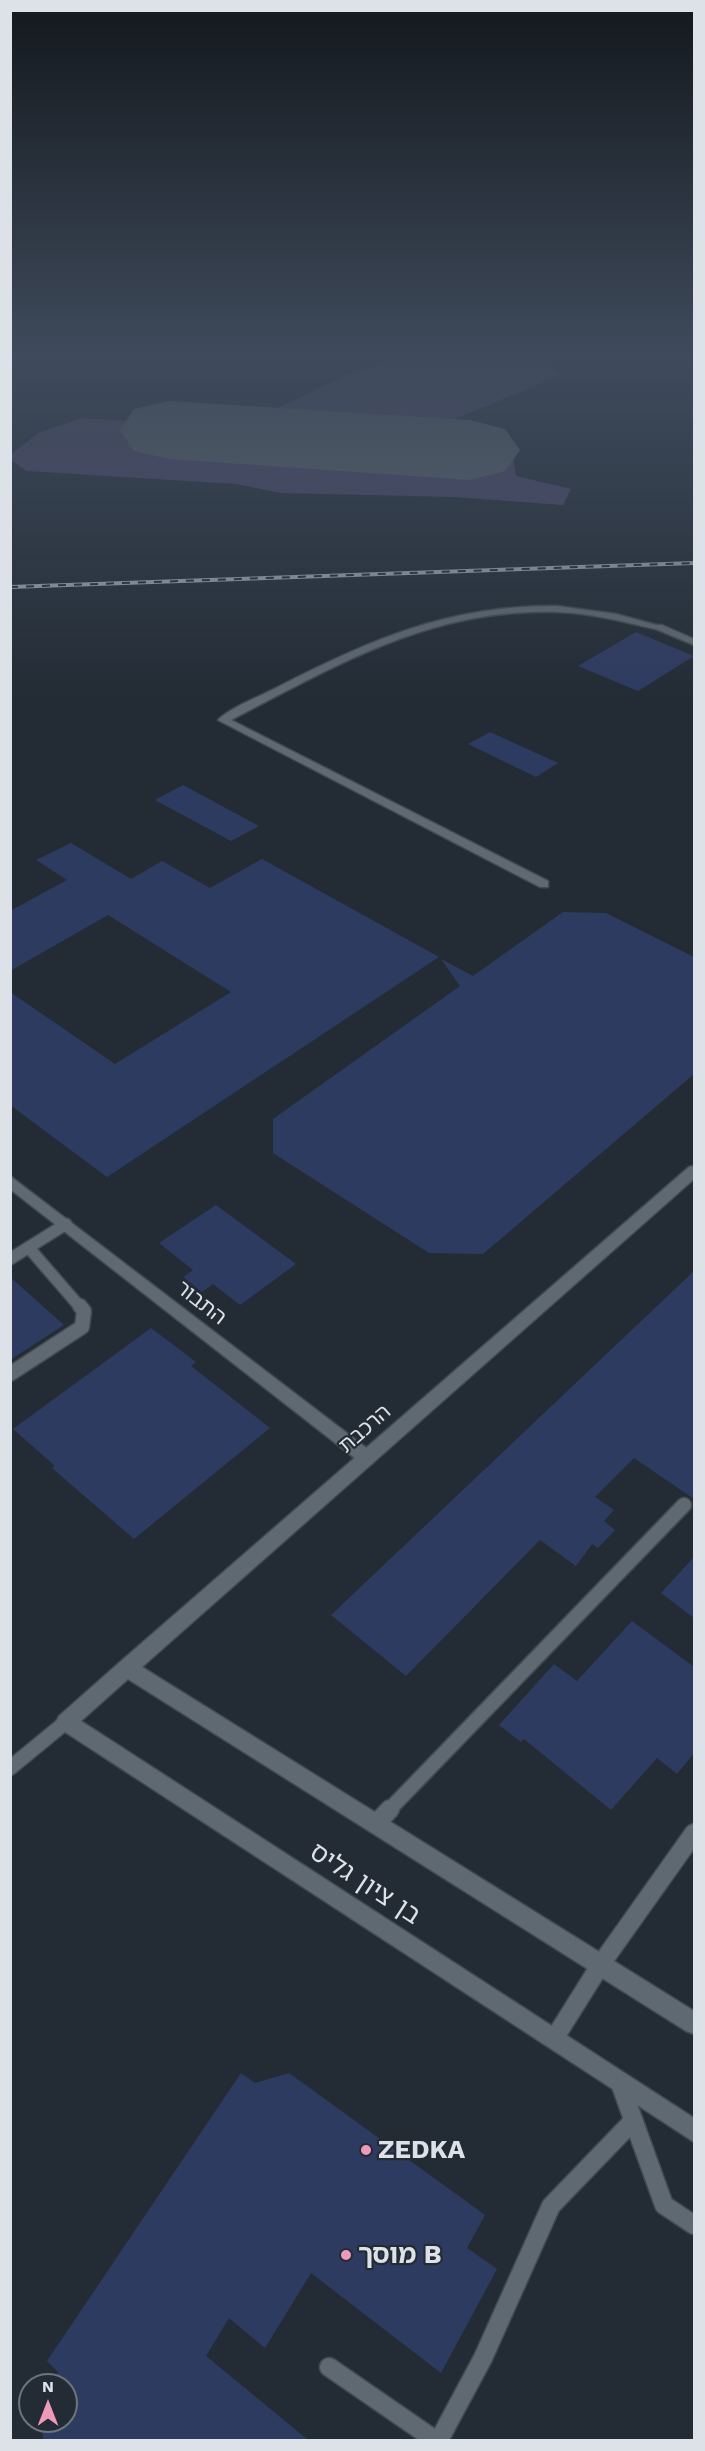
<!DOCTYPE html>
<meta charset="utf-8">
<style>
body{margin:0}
#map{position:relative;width:705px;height:2451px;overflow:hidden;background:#232c35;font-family:"Work Sans",sans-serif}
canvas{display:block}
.frame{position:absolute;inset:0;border:12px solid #dce2e7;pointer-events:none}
.north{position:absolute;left:18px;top:2373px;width:60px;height:60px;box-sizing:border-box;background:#232c35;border:2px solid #6d757c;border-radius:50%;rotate:0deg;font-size:16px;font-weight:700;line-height:24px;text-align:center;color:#dce2e7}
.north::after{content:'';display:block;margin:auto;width:21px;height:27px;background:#ef9ab8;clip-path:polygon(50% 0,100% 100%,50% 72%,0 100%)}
</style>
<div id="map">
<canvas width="705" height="2451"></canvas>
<div class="frame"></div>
<div class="north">N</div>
</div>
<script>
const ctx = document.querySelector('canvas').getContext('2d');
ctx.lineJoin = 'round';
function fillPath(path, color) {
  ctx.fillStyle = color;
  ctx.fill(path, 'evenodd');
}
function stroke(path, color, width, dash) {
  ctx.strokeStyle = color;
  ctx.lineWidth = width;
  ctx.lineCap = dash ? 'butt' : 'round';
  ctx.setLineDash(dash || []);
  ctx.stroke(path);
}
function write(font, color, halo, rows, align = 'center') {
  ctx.font = font + ' "Work Sans","Noto Sans Hebrew",sans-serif';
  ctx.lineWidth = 4.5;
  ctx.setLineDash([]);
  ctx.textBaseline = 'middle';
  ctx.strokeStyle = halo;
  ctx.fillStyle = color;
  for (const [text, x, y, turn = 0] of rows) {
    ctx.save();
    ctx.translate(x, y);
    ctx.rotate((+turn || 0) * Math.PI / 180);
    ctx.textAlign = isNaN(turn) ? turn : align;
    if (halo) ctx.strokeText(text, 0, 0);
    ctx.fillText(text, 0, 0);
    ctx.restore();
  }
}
fillPath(new Path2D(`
 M394 360H545L561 375 445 423 374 421 370 414 274 410 348 374Z
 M169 415 295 424 314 421 360 428 465 432 511 442 516 476 571 489 563 505 455 497 281 493 236 484 27 471 11 460V454L40 432 82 418 139 422Z`), '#4d476c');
fillPath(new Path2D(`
 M169 401 470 420 505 429 520 450 505 471 470 480 169 459 134 451 120 430 134 409Z`), '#626a72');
fillPath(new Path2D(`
 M636 632 694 656 638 691 578 666Z
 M490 732 558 763 536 777 468 744Z
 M183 785 259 826 231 841 155 800Z
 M71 843 131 879 162 861 210 888 262 859 439 957 107 1177 10 1105V992L115 1064 231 992 108 915 10 971V911L67 880 36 860Z
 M563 912 606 913 694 957V1074L483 1254 429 1253 273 1153V1119L460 986 441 959 473 976Z
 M216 1205 296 1264 240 1305 213 1284 202 1292 183 1277 193 1270 159 1243Z
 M694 1271V1499L634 1458 595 1497 614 1510 604 1521 615 1530 598 1548 592 1544 576 1566 540 1540 406 1676 331 1615Z
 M10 1277 64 1325 10 1360Z
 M151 1328 196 1362 191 1366 270 1428 134 1539 52 1468 55 1466 13 1429Z
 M694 1557V1618L661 1593Z
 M632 1621 694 1667V1753L677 1774 657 1758 611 1810 524 1739 521 1742 499 1725 554 1664 577 1681Z
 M241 2073 255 2083 289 2073 485 2215 467 2248 497 2269 441 2373 311 2273 265 2348 229 2318 206 2356 308 2440H43L42 2421H66V2385H50L58 2372 47 2361Z`), '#2e3b61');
const laneFar2 = new Path2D(`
 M29 1248 81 1308
 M10 1259 66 1224`);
const laneFar1 = new Path2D(`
 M10 1374 82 1327 84 1311 80 1306
 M10 1768 66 1722
 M389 1810 684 1505`);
const lane = new Path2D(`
 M376 1824 390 1809
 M554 2039 601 1964 694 1833
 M620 2083 664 2205 694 2225
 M329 2367 435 2440
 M439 2440 483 2358 551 2206 633 2121`);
const street = new Path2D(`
 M557 606 616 614 664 627 659 630C625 622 591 613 556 612 432 608 337 665 231 720L548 881V887H540L218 720C231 707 261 696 278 687 371 639 450 605 557 606Z
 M10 1176 373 1453 375 1458 373 1463 367 1465 361 1463 10 1189Z`);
const secondary = new Path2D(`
 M656 625H662L694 639V645L656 629Z
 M694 1166V1179L142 1667 694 2011V2034L686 2031 128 1679 81 1721 694 2118V2142L59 1728 56 1722 59 1716 120 1662 689 1167Z`);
stroke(laneFar2, '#424a51', 14);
stroke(laneFar1, '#424a51', 17);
stroke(lane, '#424a51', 21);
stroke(street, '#424a51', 3);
stroke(secondary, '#424a51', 3);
stroke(laneFar2, '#5e6972', 11);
stroke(laneFar1, '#5e6972', 14);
stroke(lane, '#5e6972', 18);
fillPath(street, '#5e6972');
fillPath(secondary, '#5e6972');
const rail = new Path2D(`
 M10 587 694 563`);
stroke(rail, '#a2a9af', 4);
stroke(rail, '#232c35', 2, [8]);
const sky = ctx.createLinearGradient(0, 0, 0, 703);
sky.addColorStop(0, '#13181d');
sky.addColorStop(0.51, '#3f4b5c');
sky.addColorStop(1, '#3f4b5c00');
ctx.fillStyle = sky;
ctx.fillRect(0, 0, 705, 703);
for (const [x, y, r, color] of [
 [366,2150,6,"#ef9ab8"],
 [346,2255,6,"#ef9ab8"]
]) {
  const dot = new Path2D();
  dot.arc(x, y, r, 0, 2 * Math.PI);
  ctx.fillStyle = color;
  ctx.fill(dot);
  stroke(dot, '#232c35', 2);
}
write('21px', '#dce2e7', '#232c35', [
 ["התבור",201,1303,38],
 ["הרכבת",365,1429,-41]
]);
write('26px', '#dce2e7', '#232c35', [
 ["בן ציון גליס",365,1884,33]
]);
write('bold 26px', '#dce2e7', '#232c35', [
 ["ZEDKA",378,2150],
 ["מוסך B",358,2255]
], 'left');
</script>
